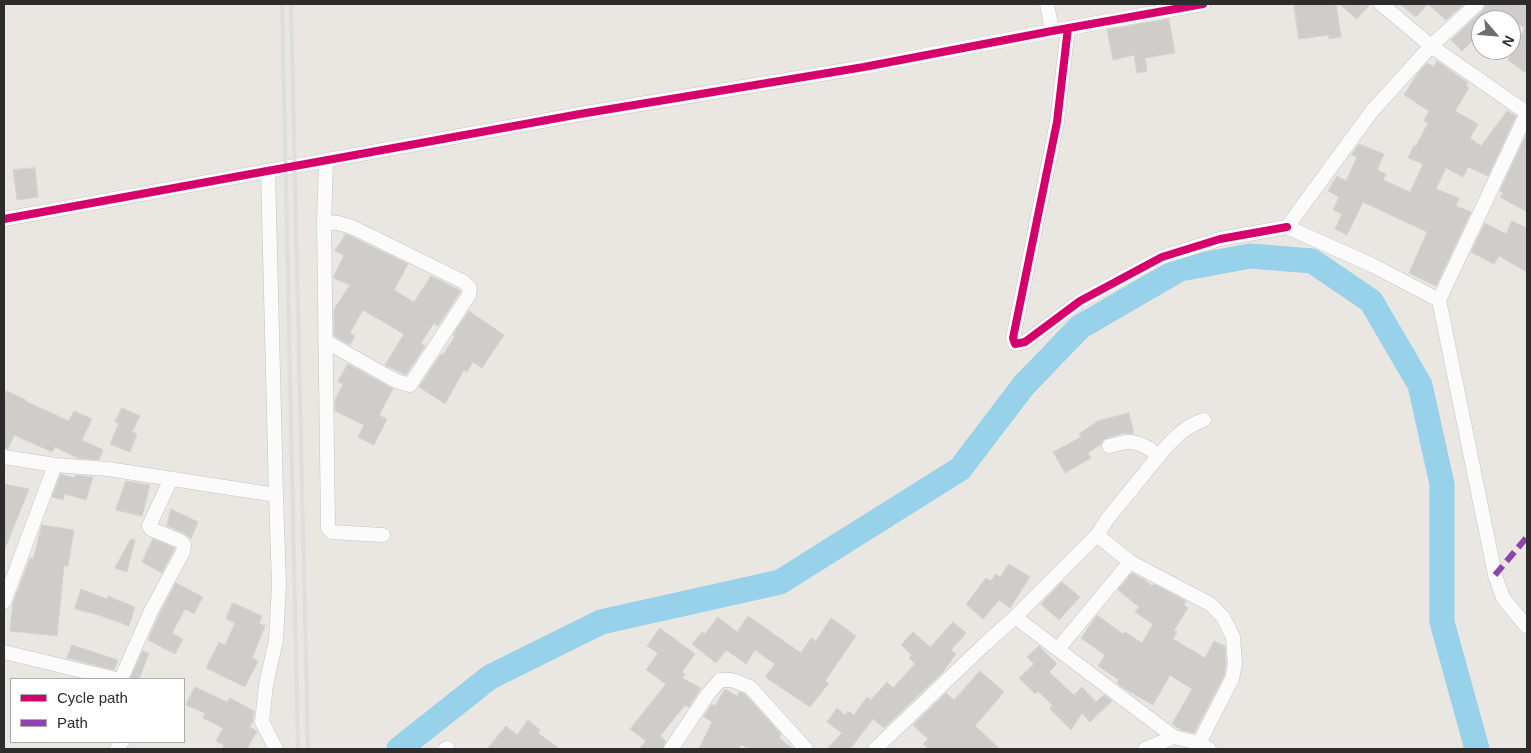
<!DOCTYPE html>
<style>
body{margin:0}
#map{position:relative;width:1531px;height:753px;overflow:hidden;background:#eae7e2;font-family:Helvetica,sans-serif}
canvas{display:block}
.frame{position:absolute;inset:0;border:5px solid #2c2c2c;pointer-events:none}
.legend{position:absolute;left:10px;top:678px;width:175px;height:65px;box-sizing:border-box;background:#fff;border:1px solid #ababab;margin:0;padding:6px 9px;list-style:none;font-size:15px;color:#2c2c2c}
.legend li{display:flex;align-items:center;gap:10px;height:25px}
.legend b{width:25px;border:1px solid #ababab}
.north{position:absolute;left:1471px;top:10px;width:50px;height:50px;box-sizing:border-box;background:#fff;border:1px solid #ababab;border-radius:50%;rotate:117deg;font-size:14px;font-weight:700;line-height:20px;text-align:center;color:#2c2c2c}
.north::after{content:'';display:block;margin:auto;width:18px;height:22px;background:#6e6d6c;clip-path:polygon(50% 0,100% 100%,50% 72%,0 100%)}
</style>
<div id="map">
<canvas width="1531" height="753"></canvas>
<div class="frame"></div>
<ul class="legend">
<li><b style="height:6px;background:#d6006c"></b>Cycle path</li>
<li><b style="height:6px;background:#8e44ad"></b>Path</li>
</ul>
<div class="north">N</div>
</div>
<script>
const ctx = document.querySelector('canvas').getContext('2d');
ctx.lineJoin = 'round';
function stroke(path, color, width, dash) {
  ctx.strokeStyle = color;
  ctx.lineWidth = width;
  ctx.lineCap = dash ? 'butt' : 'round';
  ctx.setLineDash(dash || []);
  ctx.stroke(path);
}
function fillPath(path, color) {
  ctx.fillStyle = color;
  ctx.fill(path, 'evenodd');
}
stroke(new Path2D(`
 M399 749 490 677 601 622 780 582 960 469 1024 385 1080 327 1180 269 1250 256 1312 261 1371 301 1420 385 1442 484V622L1477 749`), '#97d1ea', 25);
const building = new Path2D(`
 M1294 4H1336L1341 37 1329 39V35L1299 39Z
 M1340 4H1370L1357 19Z
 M1400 4H1464L1446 20 1428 4 1416 17Z
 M1486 4H1527V74L1508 60 1525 28 1511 20H1481V42L1475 38 1462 51 1451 40 1483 10Z
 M1169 19 1175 53 1145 58 1147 71 1137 73 1134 55 1113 60 1107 30Z
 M1437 61 1468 83 1466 86 1469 88 1455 111 1478 124 1470 138 1481 146 1507 111 1516 116 1488 176 1468 167 1463 177 1446 168 1436 189 1459 198 1456 206 1471 212 1436 286 1409 273 1427 232 1363 202 1347 235 1335 229 1342 214 1333 210 1339 197 1328 191 1337 176 1346 181 1357 157 1351 155 1359 144 1384 154 1377 170 1386 174 1383 180 1410 192 1423 164 1408 158 1414 145 1416 146 1428 123 1424 121 1429 111 1404 95 1418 73 1427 63 1434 67Z
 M1527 133V212L1500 197 1503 193 1500 191Z
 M35 168 38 197 17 200 13 170Z
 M1512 221 1527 228V272L1499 256 1494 264 1471 252 1485 223 1506 234Z
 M346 234 408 264 394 290 414 302 431 276 461 291 438 326 434 323 421 343 425 346 406 375 385 365 404 334 363 310 350 333 355 336 350 345 334 336V309L350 285 333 278 344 255 335 251Z
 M469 311 504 335 482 368 473 362 467 372 464 370 445 404 419 387 441 354 443 355 455 336 453 335Z
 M348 364 393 389 379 415 387 419 374 445 358 437 364 425 335 411V400L343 384 338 382Z
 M7 391 26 400 25 401 69 421 74 411 92 419 82 440 103 450 99 460 78 458 55 447 52 452 14 435 8 449 4 448V398Z
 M122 408 140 416 132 432 137 434 130 452 110 444 119 423 115 422Z
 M1129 413 1134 434 1124 433 1104 439 1101 444 1088 453 1091 458 1065 473 1053 452 1081 437 1079 434 1098 421Z
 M61 474 74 478 75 475 93 477 86 500 65 494 63 500 52 497Z
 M126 481 150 485 142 516 116 510Z
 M4 484 29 489 4 551Z
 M171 509 198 522 191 539 184 533 167 526Z
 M42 525 74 530 68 566H64L57 636 10 631 13 603 30 558 33 559Z
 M131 539 135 540 127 572 115 568Z
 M153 539 175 548 162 573 142 562Z
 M1009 564 1030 577 1010 608 999 600 983 619 966 604 986 578 991 581 996 574 1000 577Z
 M1132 573 1145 580 1152 586 1154 584 1186 601 1184 605 1188 608 1174 630 1177 632 1173 639 1205 658 1214 641 1225 646 1226 663 1224 676 1194 733 1181 730 1172 724 1192 689 1170 675 1153 705 1125 689 1117 683 1119 680 1098 666 1105 655 1081 638 1097 615 1123 634 1125 632 1142 643 1153 624 1135 612 1139 607 1118 590Z
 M1062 582 1080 597 1059 620 1041 604Z
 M176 583 203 597 194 614 185 609 172 633 183 639 175 654 148 640 159 615Z
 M81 589 107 599 108 596 135 607 129 626 99 615 75 609Z
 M233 603 262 616 259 623 265 626 252 658 258 661 245 687 206 668 219 642 225 645 235 623 226 619Z
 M748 616 801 653 811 638 816 641 831 618 856 636 825 681 829 683 810 707 765 677 775 664 755 650 746 664 726 650 716 663 692 644 702 632 705 634 718 617 737 632Z
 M953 622 966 633 951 650 956 654 943 672 884 728 873 719 850 749H827L842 733 827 722 837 708 845 715 848 711 854 715 867 697 871 700 887 682 893 688 915 664 909 658 912 655 901 645 913 632 930 647Z
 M660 628 695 654 682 672 685 674 682 678 701 688 689 707 685 705 660 736 666 741 662 749H639L646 741 630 729 666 684 646 670 658 653 647 646Z
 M72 645 118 660 114 670 67 658Z
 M1039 646 1057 664 1049 672 1074 695 1082 687 1096 702 1104 695 1112 701 1090 722 1082 713 1071 730 1050 709 1052 705 1038 691 1035 694 1019 678 1034 664 1027 657Z
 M143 651 149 653 139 679H130Z
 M980 671 1004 692 975 726 1000 749H929L923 744 928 739 913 725 946 693 954 700Z
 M195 687 227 702 230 698 254 711 253 721 250 727 257 731 247 749H222L224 745 216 741 223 728 203 718 205 713 186 705Z
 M725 689 737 696 739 692 745 694 781 734 779 738 793 749H750L741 745 739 749H699L712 722 704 717V716L712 704 715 706Z
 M528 720 540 730 538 733 560 749H487L506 726 517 735Z`);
fillPath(building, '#cfcdc9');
stroke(building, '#d5d3ce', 1);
const street = new Path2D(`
 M1047 4 1052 31
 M1381 4 1431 46 1477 4
 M1068 28 1057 122 1013 338 1015 344 1025 342 1080 301 1162 257 1220 239 1287 227
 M1527 113 1439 300 1495 575 1503 598 1527 627
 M326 161 324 222 328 528 332 532 383 535
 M268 171 276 495
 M4 219 580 114 864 67 1052 31 1203 4
 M324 222 338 223 352 227 464 282 470 288 469 295 410 385 396 381 325 341
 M1439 300 1374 266 1287 227 1372 111 1431 46 1527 113
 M1109 446C1115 445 1120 443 1126 442 1136 441 1154 448 1157 458L1108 518 1097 535 1130 562 1210 604 1223 617 1233 637 1235 664 1232 679 1199 743
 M4 457 55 465 108 469 276 495 279 585 276 640 266 685 262 722 276 749
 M1157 458C1170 442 1184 426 1204 420
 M4 602 55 465
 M1015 617 1097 535
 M1058 649 1130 562
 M4 652 116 679
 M121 679 151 611 183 552 184 545 180 541 151 529 149 526 171 479
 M117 749 122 742
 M445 749 447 748
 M671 749 708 694 720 680H732L750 687 806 749
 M875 749 985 644 1015 617 1174 737 1199 743 1209 749
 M1145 749 1174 737`);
stroke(street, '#c3c3c3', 15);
stroke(street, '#fcfbfb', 14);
stroke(new Path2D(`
 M282 4 298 749
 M291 4 308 749`), '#dededf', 4);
stroke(new Path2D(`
 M1495 575 1527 537`), '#8e44ad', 6, [12, 6]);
stroke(new Path2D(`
 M1068 28 1057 122 1013 338 1015 344 1025 342 1080 301 1162 257 1220 239 1287 227
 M4 219 580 114 864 67 1052 31 1203 4`), '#d6006c', 8);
</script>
